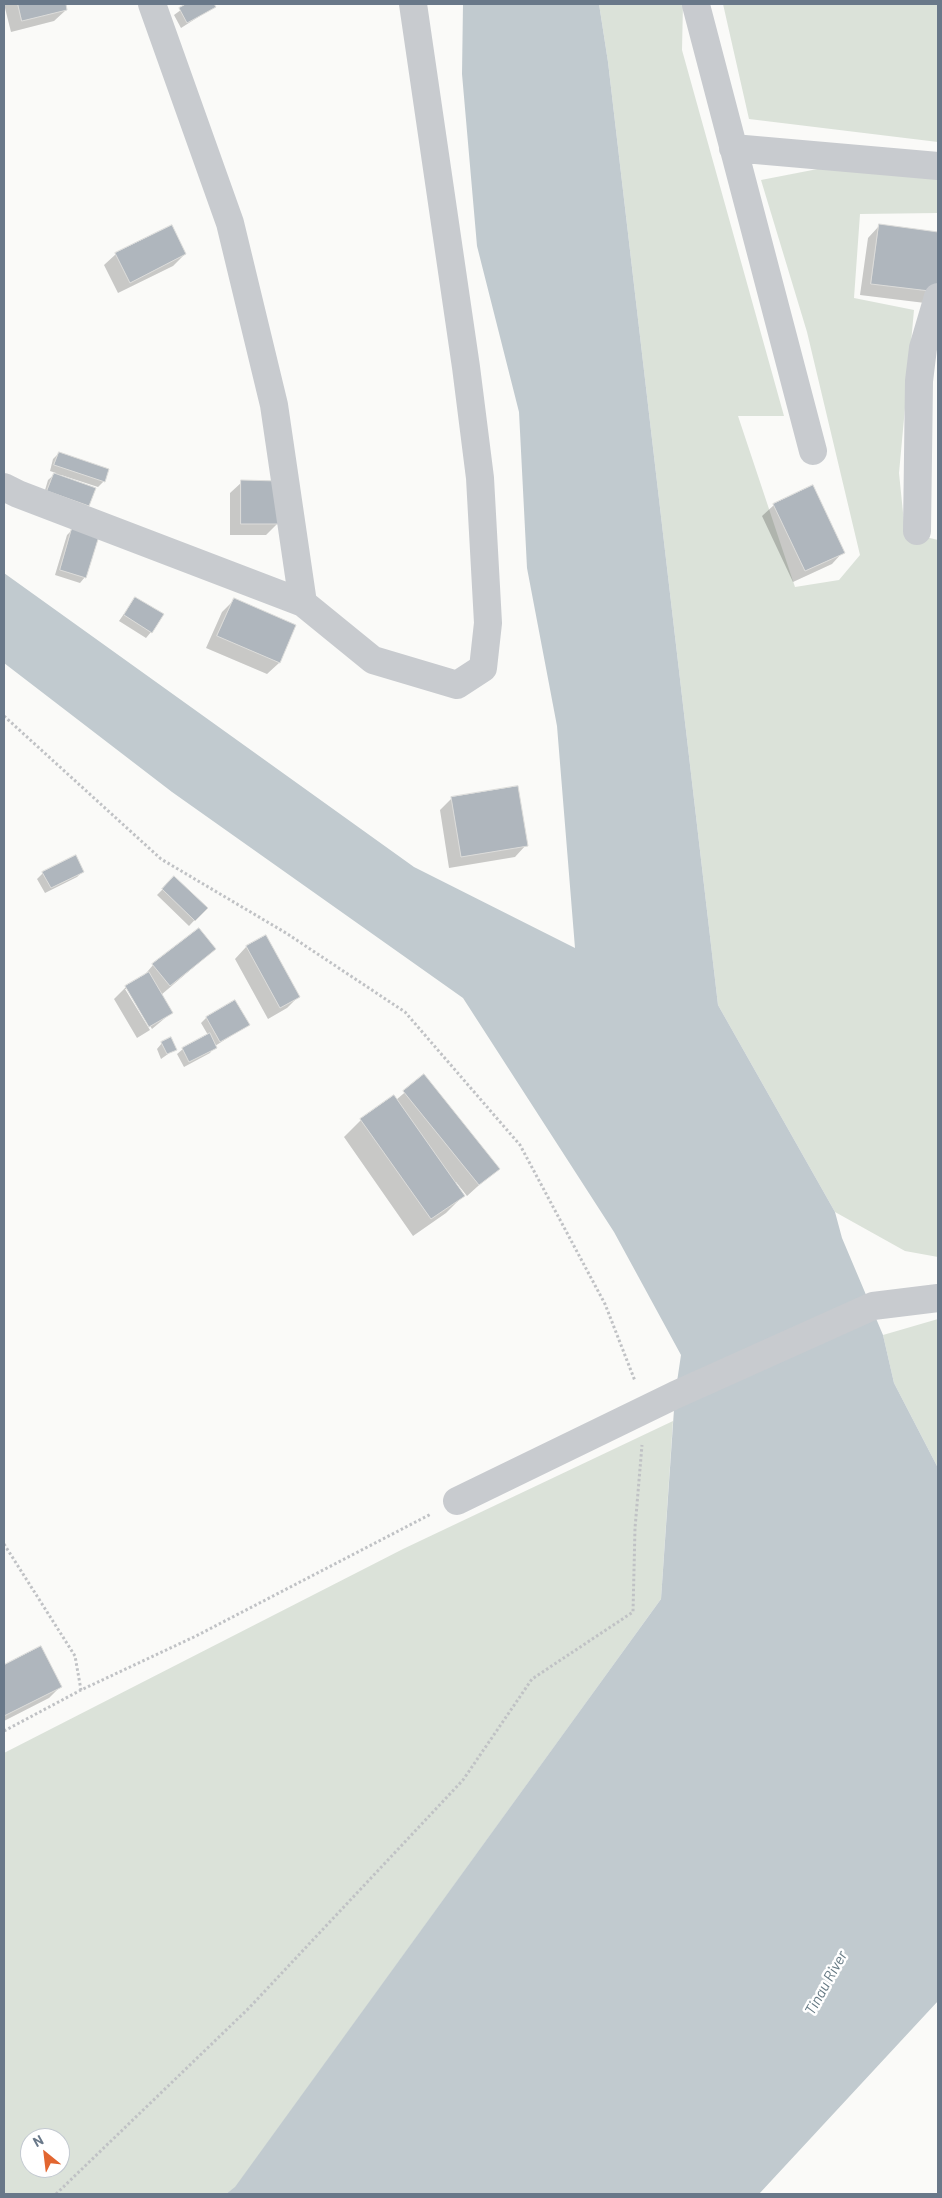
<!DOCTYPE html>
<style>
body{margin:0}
#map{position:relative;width:942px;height:2198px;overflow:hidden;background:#fafaf8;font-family:Barlow,sans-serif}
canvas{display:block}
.frame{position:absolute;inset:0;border:5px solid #697889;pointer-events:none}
.north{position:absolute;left:20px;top:2128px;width:50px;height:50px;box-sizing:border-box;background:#fff;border:1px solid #c3c9d0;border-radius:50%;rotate:331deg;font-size:14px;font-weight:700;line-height:20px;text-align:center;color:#697889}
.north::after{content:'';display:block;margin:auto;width:18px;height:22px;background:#e26630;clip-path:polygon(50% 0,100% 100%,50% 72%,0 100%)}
</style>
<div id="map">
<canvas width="942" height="2198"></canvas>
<div class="frame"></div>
<div class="north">N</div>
</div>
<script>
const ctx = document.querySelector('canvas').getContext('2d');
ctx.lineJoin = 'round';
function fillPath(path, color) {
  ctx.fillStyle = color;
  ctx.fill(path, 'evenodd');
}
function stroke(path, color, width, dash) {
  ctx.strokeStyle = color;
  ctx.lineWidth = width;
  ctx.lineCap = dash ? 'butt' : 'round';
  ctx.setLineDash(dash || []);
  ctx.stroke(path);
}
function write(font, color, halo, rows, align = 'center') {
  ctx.font = font + ' Barlow,sans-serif';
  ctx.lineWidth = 5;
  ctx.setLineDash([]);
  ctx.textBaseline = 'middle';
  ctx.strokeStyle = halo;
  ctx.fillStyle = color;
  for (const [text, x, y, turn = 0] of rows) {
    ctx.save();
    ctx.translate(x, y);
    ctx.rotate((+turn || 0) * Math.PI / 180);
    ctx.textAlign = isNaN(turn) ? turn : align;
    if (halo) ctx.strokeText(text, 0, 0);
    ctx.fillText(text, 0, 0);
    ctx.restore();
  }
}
fillPath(new Path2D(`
 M599 4H683L682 50 784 416H738L795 587 839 580 860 555 807 332 761 180 828 167 938 179V213L860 214 854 298 914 310 899 473 905 532 938 540V1257L905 1251 835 1212 718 1005 608 62Z
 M723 4H938V142L749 119Z
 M938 1319V1468L894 1383 883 1335Z
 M673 1421 661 1599 235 2188 226 2194H4V1753L403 1549ZM30 2138H60V2168H30Z`), '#dbe2d9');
fillPath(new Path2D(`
 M463 4H599L608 62 718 1005 835 1212 842 1238 883 1335 894 1383 938 1468V2001L759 2194H226L235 2187 661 1599 675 1395 681 1355 614 1232 463 998 172 792 4 663V573L414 867 575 948 557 726 527 568 519 412 477 246 462 74Z`), '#c1cacf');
fillPath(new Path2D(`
 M4 4H64L66 10 54 21 11 32Z
 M189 4H212L214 7 181 28 174 15Z
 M879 226 938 233 937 291 925 303 860 295 868 238Z
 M116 254H185L173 266 118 293 104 265Z
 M59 453 104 481 98 487 61 475 60 477 88 505 82 511 43 497 48 480 56 473 50 471 53 459Z
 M242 482 278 523 266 535H230V493Z
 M774 505 843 552 832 564 793 582 762 516Z
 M72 530 85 577 80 583 55 575 67 535Z
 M135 598 151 632 146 638 119 621Z
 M234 600 295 626 279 663 267 674 206 648 222 612Z
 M452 798 526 845 515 857 449 868 440 810Z
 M82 872 77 877 45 893 37 879 43 873Z
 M174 878 206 908 189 926 157 895Z
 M266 937 299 996 287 1008 268 1019 235 959 246 947Z
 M215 949 161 995 171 1013 152 1029 128 989H125L150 1030 137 1038 114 999 126 987 142 978 153 965Z
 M235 1002 248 1025 215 1046 210 1053 184 1067 177 1054 183 1049 208 1035 201 1023 206 1018Z
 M162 1043 175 1049 161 1059 157 1049Z
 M424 1076 498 1168 467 1196 456 1182 454 1183 463 1196 446 1213 413 1236 344 1137 361 1120 396 1100Z
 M41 1648 60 1687 49 1698 4 1721V1666Z`), '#0003');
const building = new Path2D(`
 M18 4H66L67 10 22 21Z
 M186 4H214L216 7 187 23 179 8Z
 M879 224 938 232V292L871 284Z
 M172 225 186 254 130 283 115 253Z
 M59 452 109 469 105 482 54 465Z
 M54 473 96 488 89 506 47 491Z
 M241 480 279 481V524H241Z
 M813 485 845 553 805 571 773 504Z
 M72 528 99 536 86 578 60 570Z
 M135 597 164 614 152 633 124 615Z
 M234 598 296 625 280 663 217 636Z
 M518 786 528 846 461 857 451 797Z
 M76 855 84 872 51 888 42 872Z
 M174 876 208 908 195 921 162 889Z
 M199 928 216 949 170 986 152 964Z
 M266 935 300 997 280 1008 246 946Z
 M149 972 173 1013 149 1027 125 986Z
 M235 1000 250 1025 220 1042 206 1017Z
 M210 1033 217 1048 189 1062 182 1048Z
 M171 1037 177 1050 167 1054 161 1042Z
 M424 1074 500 1169 479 1185 403 1091Z
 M394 1095 465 1196 431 1219 360 1119Z
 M41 1646 62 1687 4 1716V1665Z`);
fillPath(building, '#afb6bd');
stroke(building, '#dcdcda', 1);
stroke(new Path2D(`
 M4 716 161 859 286 933 405 1012 520 1145 605 1304 635 1381
 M4 1544 75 1656 81 1690
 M4 1731 81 1690 196 1636 431 1514
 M56 2194 249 2008 463 1780 532 1679 633 1612 635 1528 642 1445`), '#c0c2c5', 3, [2.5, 2.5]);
stroke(new Path2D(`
 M152 4 230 223 274 405 303 603
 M696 5 813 451
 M733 148 938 166
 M4 487 18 494 303 603 373 660 457 685 483 668 488 623 480 478 466 367 413 4
 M917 531 919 381 923 348 938 297
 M457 1501 675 1395 873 1306 938 1298`), '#c8cbcf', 28);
write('italic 15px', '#657983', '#fff', [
 ["Tinau River",826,1983,-61]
]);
</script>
